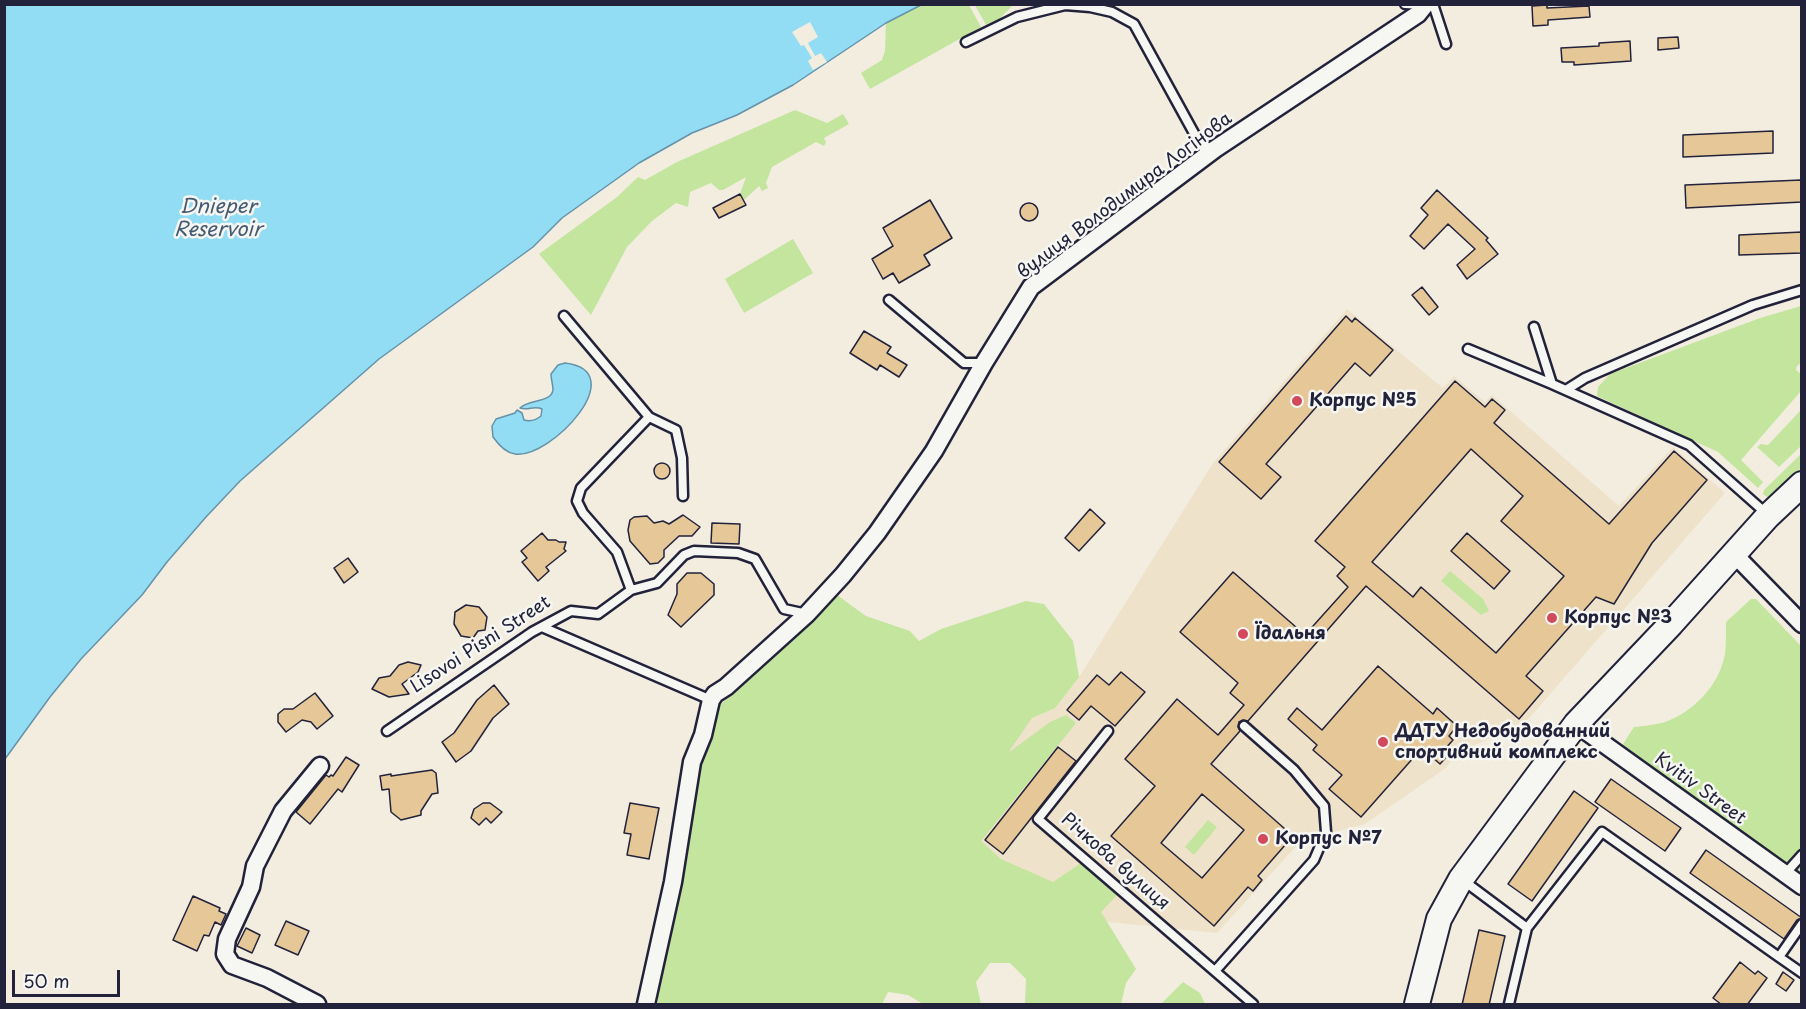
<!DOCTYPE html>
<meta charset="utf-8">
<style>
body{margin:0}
#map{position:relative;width:1806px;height:1009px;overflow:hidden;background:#f3ede0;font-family:"Playpen Sans",sans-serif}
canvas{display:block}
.frame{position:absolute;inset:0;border:6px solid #22223b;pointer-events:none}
.scale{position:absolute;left:12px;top:970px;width:108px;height:27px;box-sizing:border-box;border:3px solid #22223b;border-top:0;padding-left:8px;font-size:18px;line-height:21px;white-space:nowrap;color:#22223b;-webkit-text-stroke:4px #f6f6f2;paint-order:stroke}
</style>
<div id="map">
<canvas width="1806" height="1009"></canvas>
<div class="frame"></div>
<div class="scale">50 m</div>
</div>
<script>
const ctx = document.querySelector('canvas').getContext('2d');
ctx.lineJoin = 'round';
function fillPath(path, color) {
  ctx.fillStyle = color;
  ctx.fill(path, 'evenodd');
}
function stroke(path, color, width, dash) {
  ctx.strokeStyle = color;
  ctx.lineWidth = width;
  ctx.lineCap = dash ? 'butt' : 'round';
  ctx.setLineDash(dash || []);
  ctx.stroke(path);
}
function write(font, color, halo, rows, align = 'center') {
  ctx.font = font + ' "Playpen Sans",sans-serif';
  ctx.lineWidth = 5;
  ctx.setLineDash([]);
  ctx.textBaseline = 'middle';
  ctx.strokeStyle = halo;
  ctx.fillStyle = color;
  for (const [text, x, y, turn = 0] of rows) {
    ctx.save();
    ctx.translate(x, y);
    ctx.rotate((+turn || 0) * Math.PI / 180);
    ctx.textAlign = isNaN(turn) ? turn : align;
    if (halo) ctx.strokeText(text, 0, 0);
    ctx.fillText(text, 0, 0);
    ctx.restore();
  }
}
fillPath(new Path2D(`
 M1347 309 1443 388 1454 376 1485 402 1492 395 1619 506 1673 447 1725 493 1525 723 1457 753 1446 768 1365 824 1301 841 1217 933 1088 920 969 848 1019 710 1079 677 1213 463Z`), '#efe2ca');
fillPath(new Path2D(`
 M921 5H969L981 27 870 89 861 73 882 60 885 51 886 23Z
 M975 5H1013L999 19 986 25Z
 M795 110 827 123 843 114 849 124 824 138 826 142 824 146 816 142 772 167 766 183 768 188 762 191 759 186 744 200 740 194 746 177 723 190H719L711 183 690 192 688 207 676 203 652 221 627 247 591 315 539 254 617 197 638 177 645 180 677 162Z
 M793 239 813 273 744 313 725 279Z
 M1801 306V363L1797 366 1796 370 1801 374V391L1741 460 1763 482 1758 488 1718 452 1597 396 1598 387 1610 374 1760 318Z
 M1801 410V446L1779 467 1757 447 1761 444 1768 445Z
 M1801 454V468L1771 497H1767L1763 494 1764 490Z
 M1450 571 1483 599 1489 611 1481 615 1441 581Z
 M837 595 866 616 910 631 919 641 941 629 1026 601 1044 604 1073 641 1079 677 1055 708 1032 718 1008 753 1050 722 1066 715 1076 723 981 841 1001 859 1053 882 1081 863 1118 894 1101 912 1136 969 1126 983 1121 1004H1025L1026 979 1010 963H990L976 982 981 1004H923L908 995 888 992 882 1004H658L657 989 698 765 719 706Z
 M1751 599H1756L1801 646V878L1625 749 1623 744 1634 727C1643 726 1653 725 1662 723 1693 713 1719 686 1725 654 1726 644 1726 632 1726 622Z
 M1208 820 1217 827 1194 855 1185 847Z
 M1183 982 1200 993 1205 1004H1161Z`), '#c3e59e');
const water = new Path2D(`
 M5 5H921L886 23 793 85 737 115 692 133 639 163 562 218 533 247 379 359 240 481 206 517 167 562 142 595 81 659 50 697 5 759Z
 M565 363C633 371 551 459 515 454 506 453 498 444 493 437L492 426 496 419 515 413 517 410 522 413 524 420C531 422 536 420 541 416L542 409C534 405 528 411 520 408 529 399 551 403 553 390 553 384 551 380 551 374L558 365Z`);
fillPath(water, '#92ddf3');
stroke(water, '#6592a9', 1.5);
fillPath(new Path2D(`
 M810 22 818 37 808 43 815 56 821 53 827 62 813 70 808 61 812 58 804 45 801 46 792 32Z`), '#f3ede0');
const building = new Path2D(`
 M1547 5V8L1589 6 1590 17 1548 20V25L1533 26 1532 6Z
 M1678 37 1679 48 1658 50V38Z
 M1630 41 1631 61 1574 65V62H1562L1561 48 1599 46V43Z
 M1773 131V153L1683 157V135Z
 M1801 180 1802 202 1686 208 1685 185Z
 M1437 190 1488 238 1486 240 1498 254 1467 279 1457 265 1475 249 1448 224 1424 249 1410 236 1428 215 1421 208Z
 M740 194 746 205 719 218 713 208Z
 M930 200 952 238 924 255 930 265 899 283 893 273 883 279 872 259 893 246 883 228Z
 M1020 212a9 9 0 1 1 18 0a9 9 0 1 1-18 0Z
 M1802 232V253L1739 255V235Z
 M1422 287 1438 307 1429 315 1412 295Z
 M1346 316 1352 322 1355 318 1393 350 1370 376 1355 363 1266 464 1281 477 1261 499 1219 462Z
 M864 331 891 347 887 353 907 365 899 377 880 365 877 370 850 353Z
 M1455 381 1485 407 1492 399 1505 410 1494 423 1609 524 1674 451 1707 480 1652 543 1614 604 1596 597 1526 676 1543 691 1519 719 1366 586 1248 721 1243 720 1239 722 1238 727 1240 731 1211 764 1293 836 1258 876 1262 880 1253 891 1248 887 1214 926 1111 836 1155 786 1125 759 1177 699 1218 735 1244 705 1230 693 1238 683 1180 632 1233 572 1305 635 1348 587 1337 576 1345 567 1315 541ZM1471 449 1523 496 1501 521 1564 576 1496 653 1421 587 1413 597 1372 562ZM1202 794 1244 830 1202 878 1161 843Z
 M654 471a8 8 0 1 1 16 0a8 8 0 1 1-16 0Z
 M1090 509 1105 523 1079 551 1065 538Z
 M683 515 700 527 692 536H679L664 550V557L658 563 650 564 630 541 628 530 630 520 634 517 647 516 654 523 663 521 669 524Z
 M712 523 740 524 739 544 711 543Z
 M542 533 548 540H556L559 542H566L564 549 566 551 546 567 549 571 538 581 522 562 527 558 521 551Z
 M1467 533 1510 571 1494 589 1451 551Z
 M348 558 358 572 344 583 334 568Z
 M687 573H701L714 584V595L681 627 668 615 677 594V584Z
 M466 605 479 607 487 617 485 630 478 631 473 638 461 636 454 624 455 612Z
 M408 662 421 665 418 672 402 684 409 694 389 697 372 689 379 678 390 676 399 665Z
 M1378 666 1433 714 1437 708 1457 726 1449 736 1453 740 1445 749 1450 753 1440 764 1422 748 1361 817 1329 789 1342 775 1313 750 1317 745 1288 719 1297 708 1322 730Z
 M1121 672 1145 692 1115 726 1091 706 1079 720 1067 710 1097 675 1109 685Z
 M494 685 509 704 493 718 471 751 456 762 442 742 454 733 477 700Z
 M315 693 333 716 317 729 311 722 302 720 286 732 278 722V714L284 709H293Z
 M1058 747 1076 761 1003 854 985 840Z
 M346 757 359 765 342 792 338 789 310 824 296 812 326 775 329 777 331 775 333 776Z
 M432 770 436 773 438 793 432 794 421 811V815L401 820 391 812 389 789 382 790 380 776 391 774V776Z
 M1611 779 1681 828 1665 851 1595 802Z
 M1574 791 1598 808 1532 901 1508 884Z
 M483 803H490L502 812 491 823 486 818 479 825 471 818 474 809Z
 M630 803 659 808 649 859 627 855 631 834 624 833Z
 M1706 850 1802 918 1797 920 1784 939 1690 873Z
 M193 896 220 908 219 911 226 914 221 925 215 922 209 936 204 935 197 951 173 940Z
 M286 921 309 931 298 955 275 945Z
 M246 928 260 935 252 953 237 946Z
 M1479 930 1505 936 1489 1005H1462Z
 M1740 962 1755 974 1758 971 1767 978 1747 1005H1722L1713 998Z
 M1783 972 1794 980 1786 991 1776 984Z`);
fillPath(building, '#e5c798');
stroke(building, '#22223b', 1.5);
const lane = new Path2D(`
 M1405 4 1425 5
 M1433 4 1446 44
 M966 42 1017 17 1065 5 1090 7 1112 12 1134 24 1201 146 1214 148
 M889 300 964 363H983
 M564 316 649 417 581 488 577 501 583 513 617 552 631 590
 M1534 327 1552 384 1689 445 1768 515
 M1468 349 1552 384
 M1566 390 1585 378 1753 305 1802 290
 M649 417 676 430 682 458 683 496
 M542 627 711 700
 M387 731 532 632 571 611 598 614 631 590 657 583 684 555 694 551 738 553 755 559 784 609 807 614
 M1108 731 1038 819 1253 1004
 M1785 874 1802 855
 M1464 881 1527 928 1509 1004
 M1527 928 1602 832 1779 957 1802 924
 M1779 957 1802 973
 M1215 971 1314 860 1326 832 1324 806 1294 770 1244 726`);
const street = new Path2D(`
 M1734 554 1802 624
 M1576 724 1802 886
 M317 1004 267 978 232 965 225 954 227 939 251 887 255 866 283 811 320 766
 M646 1004 673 882 692 762 703 735 711 700 715 694 726 687 807 614 843 575 877 533 934 451 984 363 1031 287 1215 149 1418 14 1426 4`);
const secondary = new Path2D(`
 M1417 1004 1439 919 1461 879 1576 724 1671 624 1768 516 1802 484`);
stroke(lane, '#22223b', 13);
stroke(street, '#22223b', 21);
stroke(secondary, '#22223b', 28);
stroke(lane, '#f6f6f2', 8);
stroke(street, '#f6f6f2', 16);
stroke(secondary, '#f6f6f2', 24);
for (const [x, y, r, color] of [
 [1297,401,6,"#d1495b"],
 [1552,618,6,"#d1495b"],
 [1243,634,6,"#d1495b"],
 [1383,742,6,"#d1495b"],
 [1263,839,6,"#d1495b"]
]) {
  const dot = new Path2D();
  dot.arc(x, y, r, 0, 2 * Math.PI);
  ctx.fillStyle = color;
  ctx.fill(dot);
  stroke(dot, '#f6f6f2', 2);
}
write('18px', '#22223b', '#f6f6f2', [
 ["вулиця Володимира Логінова",1125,196,-37],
 ["Lisovoi Pisni Street",481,645,-33],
 ["Kvitiv Street",1700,789,36],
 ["Річкова вулиця",1115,862,41]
]);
write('bold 18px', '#22223b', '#f6f6f2', [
 ["Корпус №5",1309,401],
 ["Корпус №3",1564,618],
 ["Їдальня",1255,634],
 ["ДДТУ Недобудованний",1395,732],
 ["спортивний комплекс",1395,753],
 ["Корпус №7",1275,839]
], 'left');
write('italic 20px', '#445a72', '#f6f6f2', [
 ["Dnieper",218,207],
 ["Reservoir",218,230]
]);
</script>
